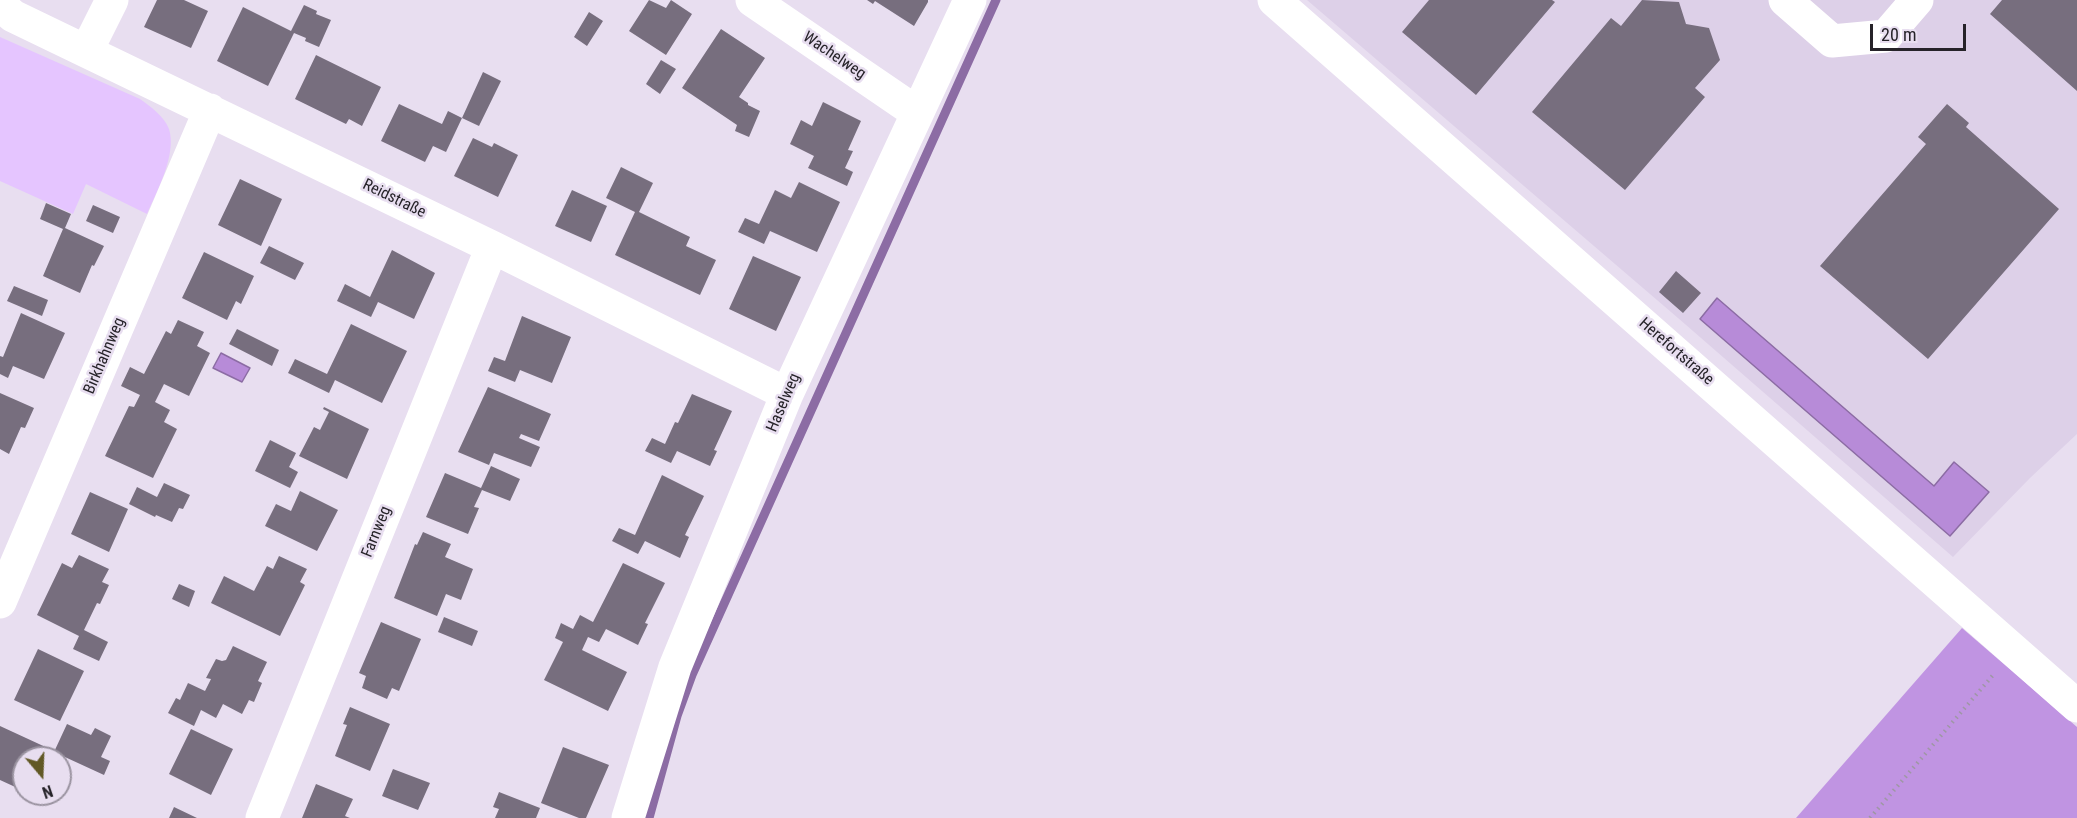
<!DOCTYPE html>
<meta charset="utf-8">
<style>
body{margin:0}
#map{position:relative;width:2077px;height:818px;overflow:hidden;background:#e8def0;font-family:"Roboto Condensed",sans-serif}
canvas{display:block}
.north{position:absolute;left:12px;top:746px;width:60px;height:60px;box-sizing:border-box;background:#e8def0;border:2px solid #9a93a0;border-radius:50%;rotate:161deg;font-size:16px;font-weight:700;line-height:24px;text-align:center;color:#262329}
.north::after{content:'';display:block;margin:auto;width:21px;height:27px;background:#615825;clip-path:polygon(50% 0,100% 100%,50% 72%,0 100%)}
.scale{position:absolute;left:1870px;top:24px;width:96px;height:27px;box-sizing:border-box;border:3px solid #262329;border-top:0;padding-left:8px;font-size:18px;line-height:21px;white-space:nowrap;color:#262329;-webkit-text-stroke:4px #e8def0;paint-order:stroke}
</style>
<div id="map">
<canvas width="2077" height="818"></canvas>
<div class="north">N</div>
<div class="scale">20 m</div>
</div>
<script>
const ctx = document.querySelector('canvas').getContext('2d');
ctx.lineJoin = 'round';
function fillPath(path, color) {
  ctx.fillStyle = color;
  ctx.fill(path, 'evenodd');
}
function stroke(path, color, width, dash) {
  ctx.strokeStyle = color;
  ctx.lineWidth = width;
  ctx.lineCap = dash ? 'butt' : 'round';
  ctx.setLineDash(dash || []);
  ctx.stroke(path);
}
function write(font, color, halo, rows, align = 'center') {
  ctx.font = font + ' "Roboto Condensed",sans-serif';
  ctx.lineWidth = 5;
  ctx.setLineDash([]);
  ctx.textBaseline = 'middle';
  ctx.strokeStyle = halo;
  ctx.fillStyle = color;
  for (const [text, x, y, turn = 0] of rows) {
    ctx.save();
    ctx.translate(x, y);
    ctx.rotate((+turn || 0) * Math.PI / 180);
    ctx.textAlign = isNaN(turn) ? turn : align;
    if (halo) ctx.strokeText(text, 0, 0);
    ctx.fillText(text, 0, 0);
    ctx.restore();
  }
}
fillPath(new Path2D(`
 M1307 0H2077V434L2030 478 1953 557 1678 318Z`), '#ddd0e8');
fillPath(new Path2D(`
 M0 37 140 99C151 107 164 116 169 129 177 154 157 191 147 214L86 184 73 214 0 181Z`), '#e5c5ff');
fillPath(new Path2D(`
 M1962 628 2077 727V818H1796Z`), '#c094e2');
const water = new Path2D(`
 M1717 298 1934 486 1954 462 1989 492 1950 536 1700 319Z
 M221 353 250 368 242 382 213 368Z`);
fillPath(water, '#b78bd8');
stroke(water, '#8c6ca4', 1.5);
stroke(new Path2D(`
 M649 818 677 716 692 675 996 0`), '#8c6ca4', 9);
fillPath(new Path2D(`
 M157 0H184L208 11 191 48 144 27Z
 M649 0 666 8 671 0 692 14 666 55 629 31Z
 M867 0H928V2L914 26 875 1 873 4Z
 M1429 0H1552L1555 2 1476 95 1402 32Z
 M1642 0 1679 2 1686 24 1709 28 1720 60 1695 88 1705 97 1625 190 1532 112 1611 18 1621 26Z
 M2002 0H2077V91L1990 14Z
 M304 5 317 11 316 14 331 20 319 47 305 41 306 38 294 33 268 86 217 61 243 7 291 31Z
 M589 12 603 21 587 46 574 37Z
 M721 29 765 58 739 97 748 103V105L760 111 749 137 735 131 737 125 682 88Z
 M316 55 381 87 362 126 349 119 346 124 295 99Z
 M661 60 676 69 660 94 646 84Z
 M483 72 501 81 479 126 462 118Z
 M823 102 861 121 848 150 853 151 845 168 853 172 847 186 808 168 814 156 790 144 801 120 812 126Z
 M399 104 442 124 448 111 462 118 446 152 433 146 425 162 381 141Z
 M1947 104 1969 123 1966 127 2059 209 1928 359 1820 266 1926 144 1918 137Z
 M473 138 492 147 494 143 518 155 498 197 454 176Z
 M621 167 653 183 639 212 690 237 686 246 716 260 700 295 615 255 635 212 606 198Z
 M240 179 282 199 261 246 218 225Z
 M799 182 840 202 817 252 770 231 764 244 738 232 745 218 759 224 775 190 791 198Z
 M572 190 607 206 591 242 555 226Z
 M46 203 71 214 65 228 104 246 94 266 92 265 80 293 43 276 63 229 40 219Z
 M93 205 120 217 113 233 86 221Z
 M269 246 304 263 295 280 260 263Z
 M392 250 435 273 414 319 378 302 371 317 337 301 345 284 370 297Z
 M204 252 254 276 241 304 236 301 227 320 182 298Z
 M753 256 801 277 776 331 729 309Z
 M1676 271 1701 293 1683 313 1659 292Z
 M14 286 48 300 42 316 7 301Z
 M21 313 65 333 44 379 13 366 8 378 0 374V356L3 357Z
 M522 316 571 337 552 383 520 370 515 382 488 371 494 357 505 361Z
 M178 320 204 332 197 346 210 353 189 396 164 384 155 402 170 410 164 422 177 429 153 478 105 456 129 406 134 407 140 395 121 386 130 367 144 374 166 331 171 334Z
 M351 324 407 351 382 403 335 380 329 393 288 373 295 359 327 374Z
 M237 329 279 350 272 366 229 344Z
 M488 387 551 414 539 441 521 434 519 438 540 447 531 467 494 453 489 465 458 452Z
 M0 393 34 408 25 428 21 427 9 454 0 449Z
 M692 394 732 411 714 450 717 451 710 466 677 451 671 463 645 451 652 438 665 444 675 422 678 423Z
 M324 407 369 429 347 479 299 456 314 427 320 430 329 412 323 409Z
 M270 440 296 453 289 467 298 472 290 488 255 471Z
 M491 466 520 479 510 501 482 490 474 507 479 508 468 534 426 517 445 473 481 488Z
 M662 475 704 496 685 535 689 537 680 558 645 541 638 554 612 541 619 528 635 535Z
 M164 483 190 495 183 509 179 508 172 522 156 515 155 517 129 504 137 487 157 497Z
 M300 491 338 510 317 551 265 526 276 504 291 511Z
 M90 492 128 509 109 552 71 534Z
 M423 532 451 544 445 557 473 569 461 600 446 594 437 616 394 598 415 544 417 545Z
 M79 555 109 569 102 582 109 585 100 604 97 603 84 630 108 642 99 661 73 649 79 636 37 615 62 563 72 568Z
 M279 556 307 569 300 582 305 585 280 636 211 603 224 576 254 591 267 566 273 569Z
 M623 563 665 583 645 623 648 624 638 645 606 629 599 642 588 637 582 650 627 672 608 711 544 680 563 642 555 638 561 623 573 629 580 615 593 622Z
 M179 584 195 591 189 607 172 599Z
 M444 617 478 631 472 646 438 632Z
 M381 622 421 639 399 691 392 688 387 699 362 688 366 676 359 673Z
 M233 646 267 662 258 681 262 683 254 702 249 700 242 714 223 704 216 718 201 710 194 726 168 713 176 698 180 700 188 683 205 691 211 679 206 678 216 659 222 661 226 660Z
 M38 649 84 671 60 721 14 700Z
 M350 707 390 724 370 771 335 756 347 725 343 724Z
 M67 724 91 735 95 728 111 736 101 757 110 761 104 775 54 752Z
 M0 726 52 750 48 758H24V791L0 780Z
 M191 729 233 749 211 795 169 774Z
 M563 747 609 765 586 818H579L541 803Z
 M393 769 430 783 418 810 382 796Z
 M316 784 353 799 345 816 350 818H302Z
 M499 792 540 808 536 818H495L499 809 493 807Z
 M174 807 197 818H169Z`), '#776e7e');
stroke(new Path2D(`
 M1870 818 1994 674`), '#9f97a5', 4, [1.5, 4.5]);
stroke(new Path2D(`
 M752 0 916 112
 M1274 0 2077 706
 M1785 0 1832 41 1886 36 1917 0
 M0 5 13 16 492 247 787 394
 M87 50 112 0
 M0 602 210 110
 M262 818 492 247
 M628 818 675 667 787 394 970 0`), '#fff', 33);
write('16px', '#262329', '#e8def0', [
 ["Wachelweg",834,56,34],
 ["Reidstraße",394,199,26],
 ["Herefortstraße",1676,352,41],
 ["Birkhahnweg",105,356,-67],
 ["Haselweg",784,403,-67],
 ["Farnweg",377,532,-68]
]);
</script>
